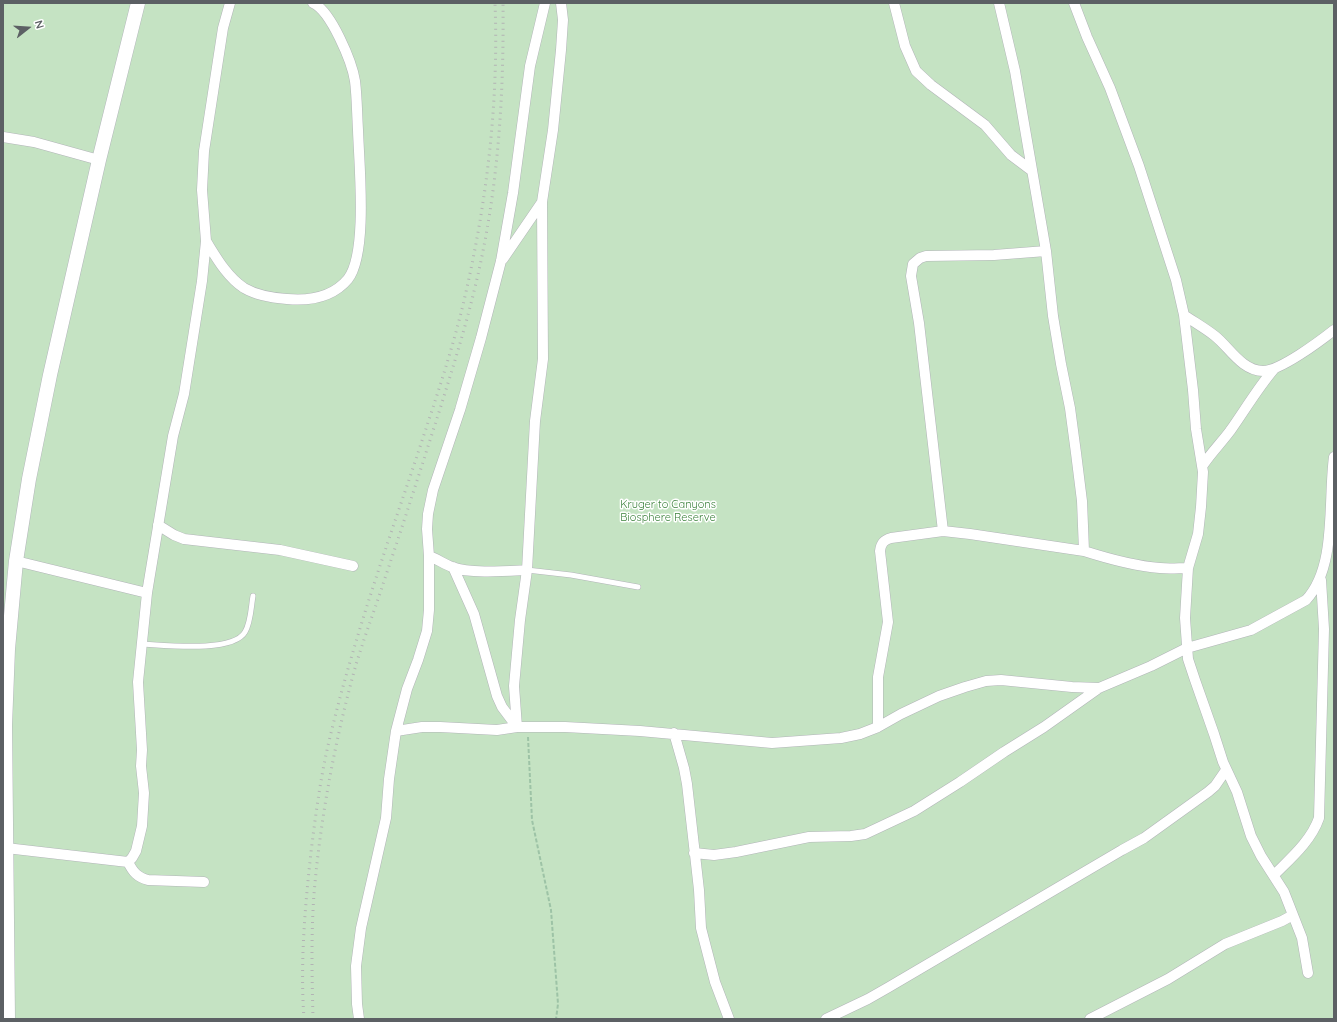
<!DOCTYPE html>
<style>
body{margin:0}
#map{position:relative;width:1337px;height:1022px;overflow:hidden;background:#edebe4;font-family:Quicksand,sans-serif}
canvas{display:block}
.frame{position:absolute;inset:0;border:4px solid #5c6064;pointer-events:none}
.north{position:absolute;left:8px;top:8px;width:40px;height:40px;-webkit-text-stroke:3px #fff;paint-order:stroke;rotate:73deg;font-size:11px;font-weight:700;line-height:16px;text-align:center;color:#5c6064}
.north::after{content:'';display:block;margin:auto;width:14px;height:18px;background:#5c6064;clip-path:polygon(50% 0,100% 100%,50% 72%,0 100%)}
</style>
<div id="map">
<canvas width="1337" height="1022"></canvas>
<div class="frame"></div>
<div class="north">N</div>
</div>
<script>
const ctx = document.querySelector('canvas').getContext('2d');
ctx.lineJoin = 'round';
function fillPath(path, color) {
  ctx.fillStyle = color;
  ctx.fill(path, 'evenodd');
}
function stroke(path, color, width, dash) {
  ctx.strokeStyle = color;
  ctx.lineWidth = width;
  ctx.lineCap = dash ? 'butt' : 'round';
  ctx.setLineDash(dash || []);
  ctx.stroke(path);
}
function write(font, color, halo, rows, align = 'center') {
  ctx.font = font + ' Quicksand,sans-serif';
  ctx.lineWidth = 3;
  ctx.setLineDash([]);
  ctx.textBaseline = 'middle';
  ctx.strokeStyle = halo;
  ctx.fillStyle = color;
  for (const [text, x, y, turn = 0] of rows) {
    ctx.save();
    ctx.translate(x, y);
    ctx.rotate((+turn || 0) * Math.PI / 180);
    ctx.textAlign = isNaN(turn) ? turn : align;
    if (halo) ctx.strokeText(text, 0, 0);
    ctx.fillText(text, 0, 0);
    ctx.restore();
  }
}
fillPath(new Path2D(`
 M3 3H1334V1019H3Z`), '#c5e3c3');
const lane = new Path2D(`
 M527 570 571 575 638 587
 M142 644C164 645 233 653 245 632 251 622 251 607 253 596`);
const street = new Path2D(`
 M894 3 905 46 916 71 931 85 985 125 1011 155 1031 170
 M999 3 1015 71 1046 251 1053 316 1061 364 1070 408 1076 453 1082 501 1084 551C1109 559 1134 566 1160 568 1170 569 1179 568 1188 568
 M1074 3 1087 37 1110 88 1139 166 1176 280 1184 315 1193 390 1196 429 1203 472 1201 507 1198 534 1188 568 1185 618 1188 659 1195 680 1214 734 1223 762 1237 792 1251 836 1261 856 1284 892 1302 938 1308 973
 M3 137 34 142 99 160
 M206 241C216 257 227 277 244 288 256 295 273 298 287 299 309 301 333 297 348 279 368 253 359 164 358 130 357 114 357 97 355 81 352 62 331 11 313 3
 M503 259 542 202
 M1184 315C1194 322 1205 328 1215 336 1229 347 1242 371 1263 371 1280 371 1320 341 1334 330
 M1203 465C1211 453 1221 443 1230 431 1245 410 1257 389 1274 369
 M158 525 174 535 184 539 280 550 353 566
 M943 531 919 323 911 276 913 264 920 258 926 256 994 255 1046 251
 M429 556C437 559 444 564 452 567 470 574 507 571 527 570
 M16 561 147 593
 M453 567 474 614 497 696 502 707 517 727
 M517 727 514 686 520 620 527 570 535 421 543 359 542 202 553 130 561 50 563 20 561 3
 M878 727V677L888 622 880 551C881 543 884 540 891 538L943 531 970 534 1084 551
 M396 731 422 727H440L497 730 517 727H565L640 731 772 743 841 738 860 734 878 727 901 714 939 696 965 687 986 681 1001 680 1072 687 1099 688
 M674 733 684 768 687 784 699 890 701 928 715 982 729 1019
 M6 848 128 862 132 858 136 851 142 826 144 793 141 766 142 750 138 682 147 593 173 436 184 394 202 281 206 241 202 190 204 151 223 28 230 3
 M694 853 714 855 736 852 809 837 851 836 865 834 914 811 960 782 1004 752 1044 727 1099 688 1151 666 1187 648 1251 630 1306 600C1337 567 1328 501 1334 457
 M128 862C133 872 137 877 148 880L204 882
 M1274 875C1291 858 1311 841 1319 818L1324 629 1321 580
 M359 1019 357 1004 356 966 361 928 386 818 389 779 396 731 407 689 418 660 427 631 429 610V556L427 529 428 514 433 490 460 410 481 338 501 261 513 193 530 66 545 3
 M826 1019 868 999 889 987 1122 850 1144 838 1208 792 1215 786 1226 770
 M1090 1019 1168 979 1225 944 1282 921 1293 915`);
const secondary = new Path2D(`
 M8 1019 5 725 8 649 16 561 29 479 50 375 99 160 138 3`);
stroke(lane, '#b2b5b8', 6);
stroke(street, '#b2b5b8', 11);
stroke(secondary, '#b3b7bb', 15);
stroke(new Path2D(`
 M528 737 532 820 551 910 558 1004 556 1019`), '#9dc3a6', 2, [4, 2]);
stroke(lane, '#fff', 5);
stroke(street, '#fff', 10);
stroke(secondary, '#fff', 14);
stroke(new Path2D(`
 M304 1019C300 963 305 907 311 852 316 812 321 773 331 733 352 646 382 559 411 474 429 419 448 365 462 309 486 209 499 105 495 3
 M313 1019C312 977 311 935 314 894 320 823 333 751 351 683 360 647 374 613 385 578 404 522 422 465 440 409 453 367 466 326 476 283 498 191 504 97 503 3`), '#b2b3b4', 3, [1, 5]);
write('11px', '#3d823d', '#fff', [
 ["Kruger to Canyons",668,505],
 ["Biosphere Reserve",668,518]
]);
</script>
